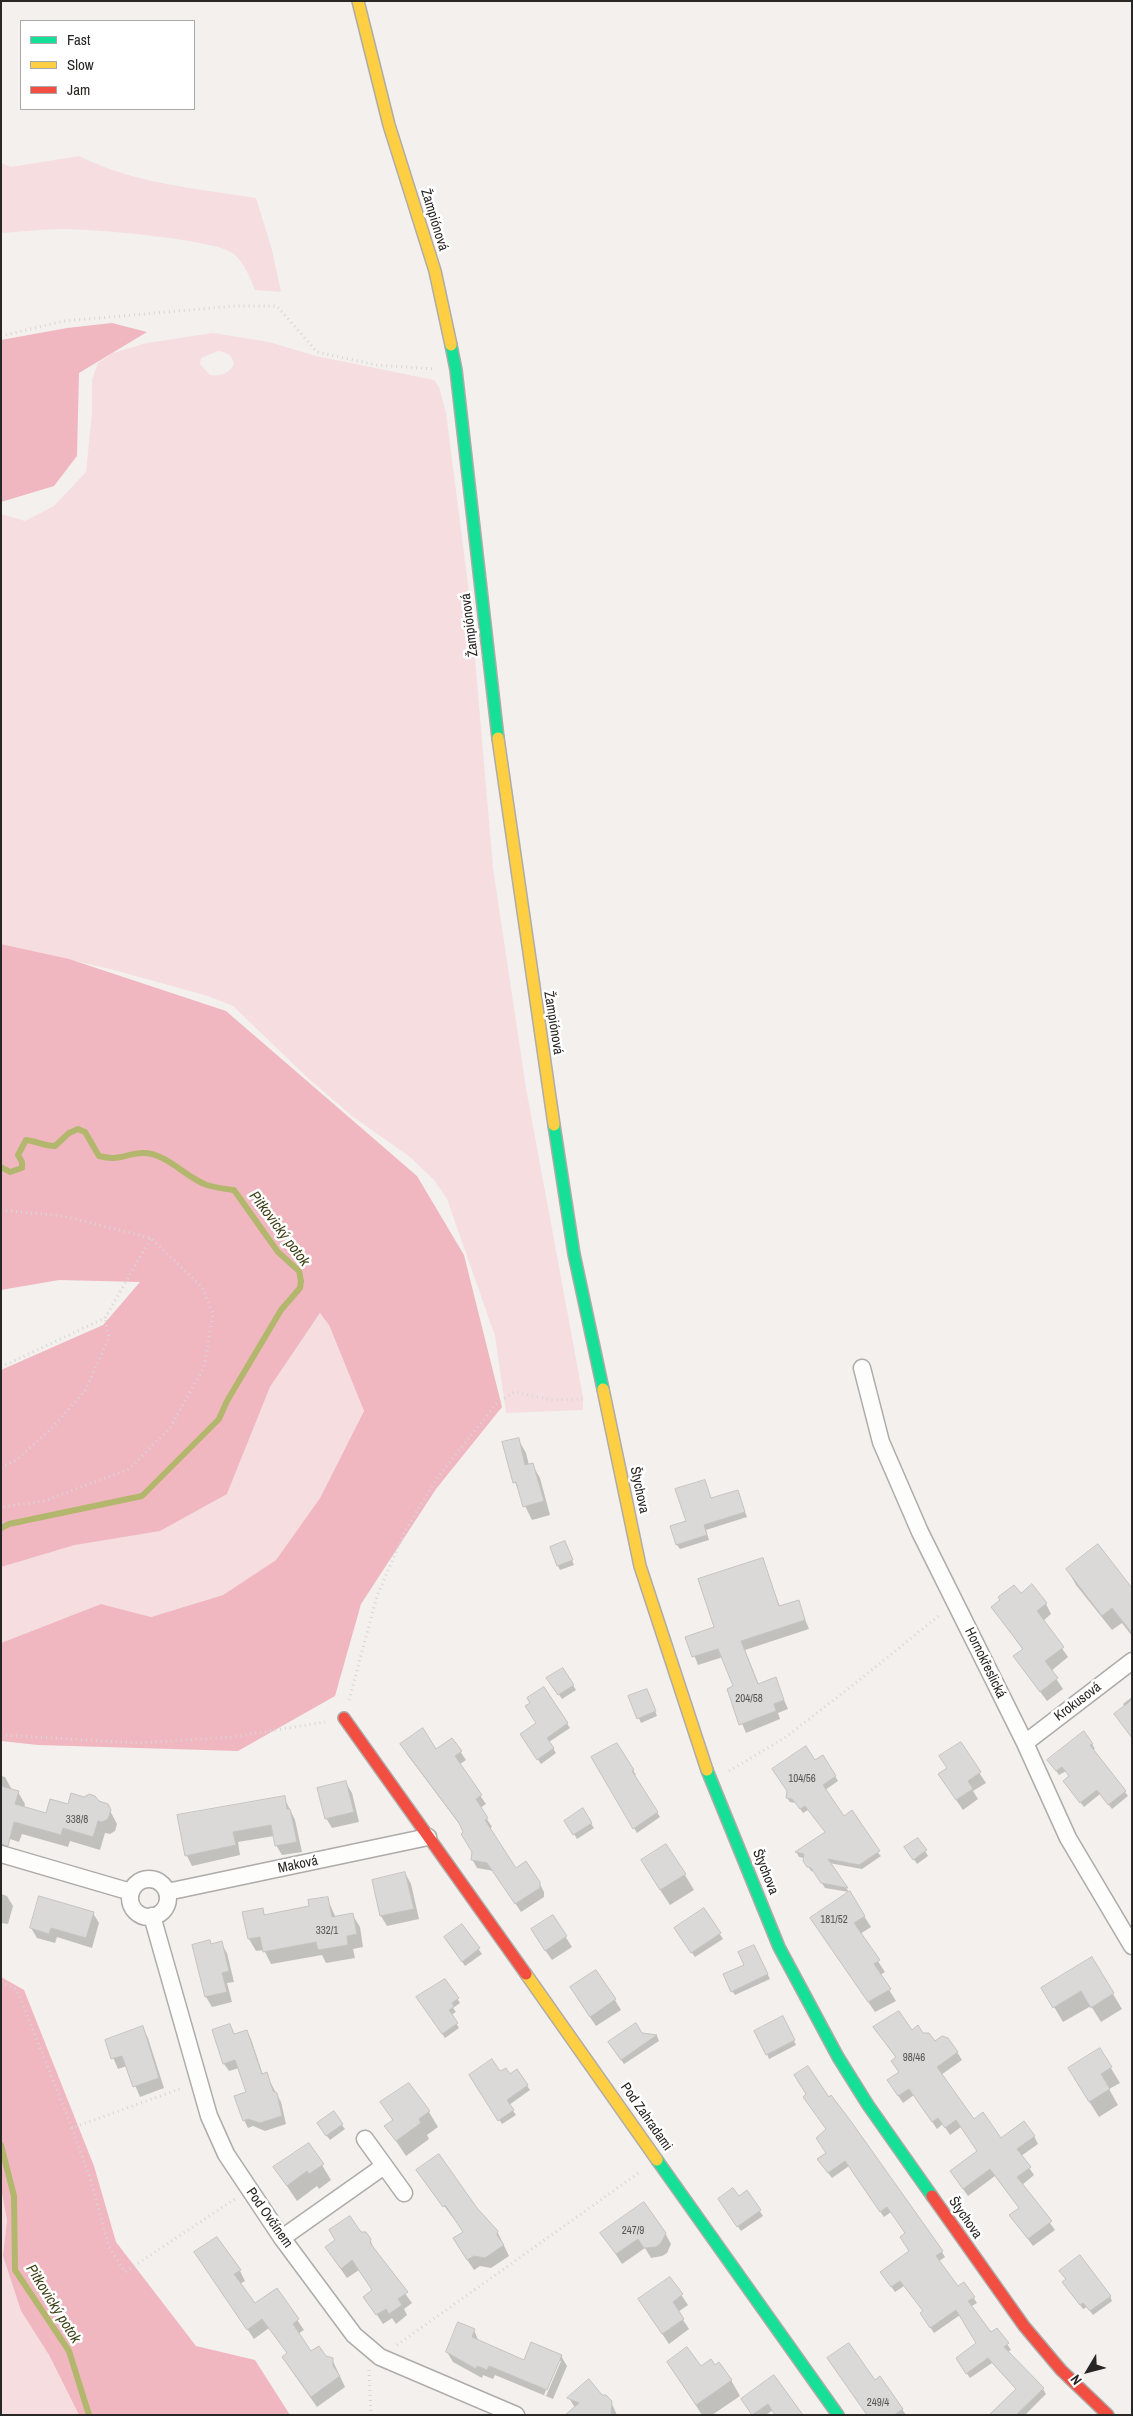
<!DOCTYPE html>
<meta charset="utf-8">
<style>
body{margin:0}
#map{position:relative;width:1133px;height:2416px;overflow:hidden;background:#f3f0ed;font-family:"Archivo Narrow",sans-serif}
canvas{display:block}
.frame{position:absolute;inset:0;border:2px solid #292726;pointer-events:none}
.legend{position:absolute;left:20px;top:20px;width:175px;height:90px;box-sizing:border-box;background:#fff;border:1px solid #a9a9a8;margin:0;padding:6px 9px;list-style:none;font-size:15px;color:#292726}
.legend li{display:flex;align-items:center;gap:10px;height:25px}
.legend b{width:25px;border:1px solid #a9a9a8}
.north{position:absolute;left:1063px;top:2346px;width:50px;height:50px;-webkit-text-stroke:4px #fff;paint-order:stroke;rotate:233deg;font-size:14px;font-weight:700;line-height:20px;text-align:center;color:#292726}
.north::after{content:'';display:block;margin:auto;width:18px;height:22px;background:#292726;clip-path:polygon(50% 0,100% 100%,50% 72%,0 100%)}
</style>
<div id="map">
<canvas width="1133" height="2416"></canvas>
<div class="frame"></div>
<ul class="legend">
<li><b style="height:6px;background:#16e098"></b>Fast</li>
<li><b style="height:6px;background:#ffcf43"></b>Slow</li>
<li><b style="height:6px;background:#f24e42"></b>Jam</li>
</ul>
<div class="north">N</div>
</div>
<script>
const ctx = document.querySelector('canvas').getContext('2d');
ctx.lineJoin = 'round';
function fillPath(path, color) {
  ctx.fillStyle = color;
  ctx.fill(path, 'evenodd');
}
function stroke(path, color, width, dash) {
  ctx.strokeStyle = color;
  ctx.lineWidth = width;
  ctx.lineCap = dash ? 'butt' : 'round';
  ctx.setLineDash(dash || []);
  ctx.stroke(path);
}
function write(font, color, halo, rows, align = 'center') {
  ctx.font = font + ' "Archivo Narrow",sans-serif';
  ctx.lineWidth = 5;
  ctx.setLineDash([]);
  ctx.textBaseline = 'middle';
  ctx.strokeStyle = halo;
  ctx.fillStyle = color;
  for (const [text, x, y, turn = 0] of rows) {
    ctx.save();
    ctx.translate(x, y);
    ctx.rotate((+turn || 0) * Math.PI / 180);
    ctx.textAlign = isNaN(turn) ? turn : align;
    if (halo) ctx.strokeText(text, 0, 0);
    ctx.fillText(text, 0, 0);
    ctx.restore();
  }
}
fillPath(new Path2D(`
 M79 156C136 184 194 188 256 198L272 250 281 292 255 290C250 278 245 264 234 254 216 239 91 229 62 229 42 229 21 232 1 233V163L11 167Z
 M213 333 269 342 316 356 434 380 439 387 446 413 470 600 493 868 526 1088 583 1397V1410L506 1413 495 1336 447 1199 434 1180 410 1157 352 1116 309 1079 233 1006 208 996 114 970 1 944V514L25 521 54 506 86 472 92 413V380L98 363 113 353 147 343ZM218 351C228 352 232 355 234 364 229 374 221 376 210 375L200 364 201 358Z
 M321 1312 329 1325 364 1411 320 1498 276 1560 223 1595 151 1617 101 1604 1 1643V1567L75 1545 227 1494 270 1387Z
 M1 2188 7 2220 3 2256 21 2311 49 2355 79 2415H1Z`), '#f6dee0');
fillPath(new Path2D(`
 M112 323 147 332 79 373 77 456 54 486 1 502V340L67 328Z
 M1 944 69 959 226 1011 417 1176 464 1255 502 1407 436 1489 361 1604 335 1696 238 1751 38 1745 1 1741V1643L101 1604 151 1617 223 1595 276 1560 320 1498 364 1411 329 1325 320 1313 270 1387 227 1494 160 1531 75 1545 1 1567V1370L103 1325 140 1282 59 1280 1 1290Z
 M1 1977 24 1990 94 2166 116 2242 196 2346 255 2360 290 2415H79L49 2355 21 2311 3 2256 7 2220 1 2188Z`), '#f1b7c0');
fillPath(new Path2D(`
 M518 1439 526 1453 529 1465 532 1464 540 1478 550 1515 532 1520 525 1506 515 1482Z
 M737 1491 747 1517 706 1530 709 1540 680 1549 677 1545 688 1522 711 1499Z
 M567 1547 574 1565 560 1570 558 1566Z
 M762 1559 780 1607 798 1602 809 1629 745 1650 759 1685 775 1679 788 1709 778 1713 780 1719 746 1733 728 1690 734 1687 723 1657 698 1665 687 1637 715 1628Z
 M1067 1569 1132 1589V1636L1122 1623 1112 1630 1076 1585Z
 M1021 1595 1046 1604 1051 1614 1043 1621 1068 1657 1051 1671 1063 1689 1047 1701 1021 1666 1015 1656 1023 1650 993 1607Z
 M563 1669 576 1690 562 1699 551 1683Z
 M544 1689 570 1728 549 1742 556 1753 541 1764 524 1739 537 1723Z
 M649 1695 657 1716 641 1723 630 1697Z
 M1132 1697V1738L1115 1714 1125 1707 1123 1704Z
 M452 1739 466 1760 459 1765 486 1804 480 1808 492 1827 489 1829 515 1870 539 1882 544 1892V1897L521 1912 494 1871 477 1868 472 1859 474 1852 463 1829 406 1753 436 1750Z
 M617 1744 636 1775 634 1776 660 1817 637 1833 593 1758Z
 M960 1744 986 1783 973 1791 978 1799 963 1810 945 1784 948 1769Z
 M1092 1744 1095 1749 1093 1750 1128 1796 1112 1809 1100 1794 1084 1807 1067 1786 1070 1777 1066 1771 1059 1775 1049 1760Z
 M815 1762 835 1776 838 1781 825 1790 843 1818 881 1856 862 1869 829 1863 849 1892 825 1888 815 1872 811 1871 804 1858 799 1857 797 1853 826 1833 808 1810 803 1813 796 1803 790 1802 787 1798Z
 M1 1776 5 1777 12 1790 18 1792 25 1804 24 1808 47 1815 68 1805 98 1802 107 1805 117 1824 115 1831 110 1834 105 1833 100 1850 70 1841 68 1847 22 1834 19 1842 1 1836Z
 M346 1783 352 1793 359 1822 332 1828 326 1818Z
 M284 1797 295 1820 302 1852 282 1855 276 1845 274 1836 238 1842 240 1855 192 1866 187 1856Z
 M582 1810 594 1828 577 1839 566 1821Z
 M918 1839 928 1856 917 1864 906 1847Z
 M405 1873 411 1884 419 1919 387 1926 381 1916 373 1881Z
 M685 1875 694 1890 670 1905 651 1876Z
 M1 1894 7 1896 13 1906 8 1924 1 1923Z
 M327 1898 336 1918 352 1914 360 1927 363 1947 353 1949 355 1958 326 1963 322 1955 271 1964 264 1950 256 1951 249 1939 262 1910 266 1916 311 1907Z
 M704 1910 723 1939 695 1957 678 1933Z
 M93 1913 99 1923 92 1948 57 1937 55 1943 37 1938 31 1928Z
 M864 1916 871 1927 860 1934 885 1972 880 1975 896 2001 875 2012 818 1929Z
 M553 1917 572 1947 552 1960 538 1940Z
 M462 1926 482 1954 465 1966 449 1942Z
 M210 1942 211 1945 221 1943 227 1953 234 1982 227 1983 232 2002 212 2007 206 1997Z
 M756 1951 770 1979 735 1995 732 1991Z
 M1092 1959 1122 2009 1101 2022 1091 2006 1063 2022 1043 1988Z
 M445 1981 460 2003 453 2008 456 2012 451 2015 459 2028 445 2038 421 2002Z
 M577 1998 615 2000 621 2010 596 2026Z
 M782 2018 796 2045 769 2059 767 2054Z
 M229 2025 235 2035 247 2032 251 2039 263 2075 266 2074 281 2102 286 2124 265 2131 253 2126 248 2128 244 2120 247 2093 239 2068 229 2071 224 2064Z
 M874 2027 923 2034 935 2043 957 2052 962 2060 941 2075 973 2121 1001 2140 1034 2136 1038 2144 1021 2156 1034 2175 1022 2185 1055 2230 1033 2246 1011 2216 1020 2209 995 2176 968 2196 956 2179 978 2152 961 2127 950 2135 943 2124 937 2129 914 2095 903 2103 893 2088 899 2073 892 2061 896 2058Z
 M143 2028 148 2038 164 2088 140 2097 127 2066 118 2069 106 2041Z
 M642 2034 657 2036 659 2041 624 2064 612 2047Z
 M1100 2050 1120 2083 1109 2089 1118 2105 1099 2117 1078 2084Z
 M517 2071 530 2090 509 2105 516 2115 502 2124 471 2076 500 2073 509 2076Z
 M829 2098 942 2252 945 2257 938 2262 957 2288 973 2297 977 2303 970 2307 991 2334 997 2329 1011 2350 1007 2352 1043 2389 1046 2394 1025 2415H999L1017 2390 992 2363 970 2378 960 2364 977 2343 960 2315 934 2333 925 2319 924 2312 904 2286 895 2292 885 2278 910 2251 907 2234 891 2212 884 2217 849 2166 832 2178 822 2165 827 2153Z
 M382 2103 429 2112 438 2127 427 2135 429 2139 406 2156 386 2126 393 2121Z
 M333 2113 345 2129 330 2140 321 2128Z
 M322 2165 331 2180 319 2189 317 2186 297 2201 274 2167Z
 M424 2180 476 2208 497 2231 509 2256 491 2268 480 2266 474 2270 460 2249 464 2232Z
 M747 2192 763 2216 741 2231 722 2204Z
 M361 2233 370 2239 375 2252 412 2303 404 2309 407 2315 396 2324 392 2318 383 2324 365 2297 373 2291 359 2270 347 2278 333 2258Z
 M602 2233H665L671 2244 667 2253 662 2256 651 2258 645 2248 622 2264Z
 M196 2253 240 2271 245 2281 240 2284 254 2305 276 2289 304 2330 298 2334 311 2353 332 2359 345 2387 317 2407 289 2367 284 2357 288 2354 269 2328 254 2339Z
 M1063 2276 1110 2296 1112 2301 1093 2315 1087 2307 1083 2309 1067 2287V2280Z
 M670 2278 688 2305 678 2312 689 2329 669 2344 646 2310Z
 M474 2330 479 2342 524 2361 561 2356 567 2366 553 2399 495 2375 493 2379 483 2375 482 2378 453 2362 447 2352ZM558 2361H561L546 2396 544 2395Z
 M668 2362 731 2380 740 2396 712 2415H702Z
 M774 2377 773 2410 766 2415H752L746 2406Z
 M880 2378 906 2415H868L875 2381Z
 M601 2396 611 2402 617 2415H570L575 2408 569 2398Z`), '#0003');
stroke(new Path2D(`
 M1 1167 10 1172 22 1168V1162L18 1155 26 1140C36 1141 44 1146 55 1146L69 1133 78 1129 85 1132 99 1156C121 1162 128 1152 145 1153 167 1154 188 1179 207 1185 216 1188 226 1189 234 1190L278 1252 299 1271 301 1281 300 1288 281 1310 227 1401 219 1419 142 1496 9 1524 1 1528
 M1 2145 14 2196 15 2270 69 2351 89 2415`), '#b3b76d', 6);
const building = new Path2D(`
 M519 1438 525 1465 533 1463 544 1501 523 1507 516 1482 513 1483 502 1442Z
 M705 1480 711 1498 738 1490 745 1512 704 1525 707 1535 676 1545 670 1526 686 1521 675 1489Z
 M565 1541 573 1560 557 1566 550 1547Z
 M1098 1544 1132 1588V1633L1112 1608 1102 1616 1066 1569Z
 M763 1558 779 1606 799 1600 805 1620 741 1641 758 1684 776 1677 784 1700 774 1704 776 1711 739 1725 727 1689 733 1686 718 1649 692 1657 685 1637 714 1627 698 1579Z
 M1032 1584 1047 1603 1037 1611 1064 1647 1045 1661 1058 1678 1040 1692 1013 1656 1023 1649 991 1607 1000 1600 998 1597 1014 1585 1021 1593Z
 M563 1668 574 1685 558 1695 546 1678Z
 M544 1687 568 1723 547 1738 554 1748 537 1760 520 1734 536 1723 525 1706 530 1703 527 1698Z
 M647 1689 656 1711 637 1719 628 1696Z
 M1132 1700V1738L1114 1714Z
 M423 1728 436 1749 452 1738 462 1751 455 1756 482 1795 476 1799 488 1818 485 1820 516 1868 526 1861 540 1882V1888L515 1904 487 1863 471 1860 472 1852 461 1834 463 1832 459 1823 400 1744Z
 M1084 1731 1093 1744 1090 1745 1126 1791 1108 1805 1097 1790 1080 1803 1063 1781 1069 1776 1062 1767 1056 1771 1047 1760Z
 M961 1742 981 1772 968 1781 973 1789 956 1800 938 1774 947 1768 939 1756Z
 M617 1743 634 1770 632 1771 658 1812 633 1829 591 1757Z
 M806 1746 815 1760 823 1755 836 1776 823 1785 844 1816 852 1810 880 1851 859 1865 828 1859 848 1888 821 1883 811 1868 807 1867 803 1861 804 1854 795 1852 825 1832 805 1806 800 1809 792 1799 786 1798 787 1791 772 1769Z
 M346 1781 354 1812 325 1819 317 1788Z
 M1 1786 19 1791 15 1804 46 1813 50 1799 68 1804 71 1793 84 1797 89 1794 95 1796 99 1801 108 1804 111 1810 108 1819 102 1822 98 1821 93 1837 63 1828 61 1835 14 1822 8 1846 1 1844Z
 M285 1796 287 1809H290L297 1842 275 1846 271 1825 233 1832 236 1845 185 1856 177 1815Z
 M583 1808 592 1823 573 1835 564 1821Z
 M918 1838 927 1850 913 1860 904 1847Z
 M666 1844 686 1874 660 1890 641 1860Z
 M405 1872 414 1909 380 1916 372 1880Z
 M850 1891 865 1916 854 1923 880 1960 874 1964 891 1989 868 2002 810 1918Z
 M39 1896 94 1912 86 1938 51 1928 49 1934 30 1928Z
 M328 1897 332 1917 353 1913 357 1934 347 1936 348 1945 318 1950 316 1942 263 1952 260 1937 248 1939 242 1912 263 1908 264 1915 309 1906 308 1900Z
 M704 1908 721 1933 691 1953 674 1928Z
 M553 1915 567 1936 545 1951 531 1929Z
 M462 1924 480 1948 462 1962 444 1937Z
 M210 1940 211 1944 222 1941 229 1971 222 1973 227 1992 205 1997 192 1945Z
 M754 1945 768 1974 731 1992 723 1974 744 1965 738 1952Z
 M1092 1957 1114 1993 1091 2008 1081 1991 1053 2008 1041 1988Z
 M596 1970 616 1999 590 2017 570 1987Z
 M445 1979 459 1998 452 2003 454 2007 449 2010 458 2023 442 2034 416 1997Z
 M899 2011 912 2030 918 2025 923 2033H929L935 2041 942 2036 948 2038 958 2052 937 2067 974 2119 983 2112 1001 2138 1024 2121 1035 2136 1017 2149 1031 2167 1017 2177 1052 2221 1028 2239 1009 2215 1019 2208 990 2169 963 2189 950 2171 977 2151 956 2120 945 2128 938 2118 932 2122 909 2089 898 2096 887 2080 899 2072 891 2061 896 2057 873 2027Z
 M783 2016 795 2040 766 2055 754 2031Z
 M636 2023 642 2033 657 2035 621 2060 608 2042Z
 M230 2024 234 2034 247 2030 262 2074 267 2072 273 2091 277 2093 282 2116 260 2123 248 2119 243 2121 234 2096 246 2092 235 2060 223 2064 212 2030Z
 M143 2026 159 2078 133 2087 122 2056 111 2059 105 2040Z
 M1100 2048 1112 2067 1101 2074 1110 2089 1089 2102 1068 2068Z
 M492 2059 500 2071 506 2068 510 2074 517 2069 528 2085 507 2100 514 2110 498 2121 469 2075Z
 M808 2066 829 2097 831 2095 850 2120 943 2251 936 2256 958 2286 964 2282 975 2297 968 2301 991 2332 997 2328 1009 2343 1004 2347 1044 2388 1016 2415H989L1016 2389 988 2358 966 2374 956 2358 976 2343 956 2310 930 2328 920 2313 923 2311 900 2281 891 2287 880 2272 909 2251 900 2237 905 2233 887 2207 880 2212 845 2161 828 2173 817 2159 826 2153 816 2138 826 2129 803 2097 806 2094 794 2075Z
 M409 2083 430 2111 419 2119 421 2123 396 2141 384 2126 393 2120 380 2102Z
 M334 2111 343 2124 326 2136 317 2123Z
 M309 2143 324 2164 309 2174 307 2171 287 2186 273 2167Z
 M439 2154 477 2208 498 2231 497 2235 504 2245 485 2258 474 2256 467 2260 453 2238 463 2232 445 2205 443 2207 416 2170Z
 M733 2188 739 2196 747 2190 761 2210 737 2227 718 2199Z
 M644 2202 666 2233 661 2243 656 2247 644 2248 638 2239 616 2254 600 2233Z
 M350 2216 361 2232H366L371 2239 370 2243 408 2292 398 2299 402 2305 389 2314 386 2309 376 2315 363 2297 372 2290 352 2260 341 2269 325 2247 335 2240 329 2230Z
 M217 2237 241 2270 234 2274 255 2303 277 2288 299 2319 293 2324 311 2351 319 2346 326 2356 333 2358V2366L340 2376 311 2397 282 2357 287 2353 262 2319 247 2330 194 2252Z
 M1080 2255 1111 2296 1090 2311 1083 2303 1080 2305 1062 2282 1066 2279 1059 2271Z
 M670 2277 683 2294 673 2302 684 2319 662 2334 638 2299Z
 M458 2322 475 2329 472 2337 524 2360 531 2342 562 2355 547 2390 489 2366 487 2370 477 2366 476 2369 446 2352Z
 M849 2343 875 2380 880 2376 903 2409 894 2415H867L827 2358Z
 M687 2347 701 2366 711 2359 715 2365 719 2362 732 2380 696 2405 667 2362Z
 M774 2375 803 2415H775L768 2404 752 2415 741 2399Z
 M589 2379 602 2395H606L612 2401 611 2415H565L579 2403 567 2398Z`);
fillPath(building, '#dbd9d7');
stroke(building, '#c5c2c0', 1);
const street = new Path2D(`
 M862 1368 881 1442 920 1532 1025 1743 1068 1838 1132 1946
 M1025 1743 1132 1661
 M1 1854 131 1892
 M130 1898a19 19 0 1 1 38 0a19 19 0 1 1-38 0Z
 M167 1892 428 1837
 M152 1916 209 2116 226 2154 282 2238 354 2335 380 2357 516 2415
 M365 2139 404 2193
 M282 2238 384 2166`);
const fast = new Path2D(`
 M451 345 456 370 498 738
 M554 1125 574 1254 603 1389
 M707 1770 779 1947 838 2057 868 2105 932 2196
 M657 2160 838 2415`);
const slow = new Path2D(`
 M358 1 389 125 435 271 451 345
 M498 738 554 1125
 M603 1389 640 1566 707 1770
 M526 1974 657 2160`);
const jam = new Path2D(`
 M344 1718 526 1974
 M932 2196 1024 2326 1061 2370 1108 2415`);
stroke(street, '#aeaba9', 19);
stroke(fast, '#aeaba9', 14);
stroke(slow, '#aeaba9', 14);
stroke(jam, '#aeaba9', 14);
stroke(new Path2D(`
 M1 336 64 321 235 306H277L317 352 376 365 435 369
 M1 1210 63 1216 151 1238 202 1287 213 1314 204 1367 170 1428 129 1469 44 1501 1 1507
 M1 1367 105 1318 151 1238
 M1 1468 16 1460 50 1430 85 1391 109 1338 105 1318
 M349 1700 377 1596 405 1531 438 1477 496 1404 514 1392 553 1400 583 1399
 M1 1735 139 1743 232 1737 325 1722
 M729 1771 786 1737 853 1685 941 1614
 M1 1982 17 1990 72 2128 182 2088
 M72 2128 91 2181 109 2247 125 2272 235 2199
 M397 2345 640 2172
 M369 2370 371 2415`), '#d7d6d6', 3, [1, 4]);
stroke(street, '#fdfdfc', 16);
stroke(fast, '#16e098', 11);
stroke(slow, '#ffcf43', 11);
stroke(jam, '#f24e42', 11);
write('11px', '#575554', null, [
 ["204/58",749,1699],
 ["104/56",802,1779],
 ["338/8",77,1820],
 ["181/52",834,1920],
 ["332/1",327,1931],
 ["98/46",914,2058],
 ["247/9",633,2231],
 ["249/4",878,2403]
]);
write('14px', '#292726', '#fff', [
 ["Žampiónová",434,220,73],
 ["Žampiónová",470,625,-97],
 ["Žampiónová",553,1023,81],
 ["Štychova",639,1490,78],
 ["Hornokřeslická",985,1663,64],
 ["Krokusová",1078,1702,-37],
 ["Maková",298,1865,-12],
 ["Štychova",765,1872,68],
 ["Pod Zahradami",646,2117,55],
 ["Pod Ovčínem",269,2218,55],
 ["Štychova",965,2218,55]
]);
write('italic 15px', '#3e4116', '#fff', [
 ["Pitkovický potok",279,1229,53],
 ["Pitkovický potok",53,2304,58]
]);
</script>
